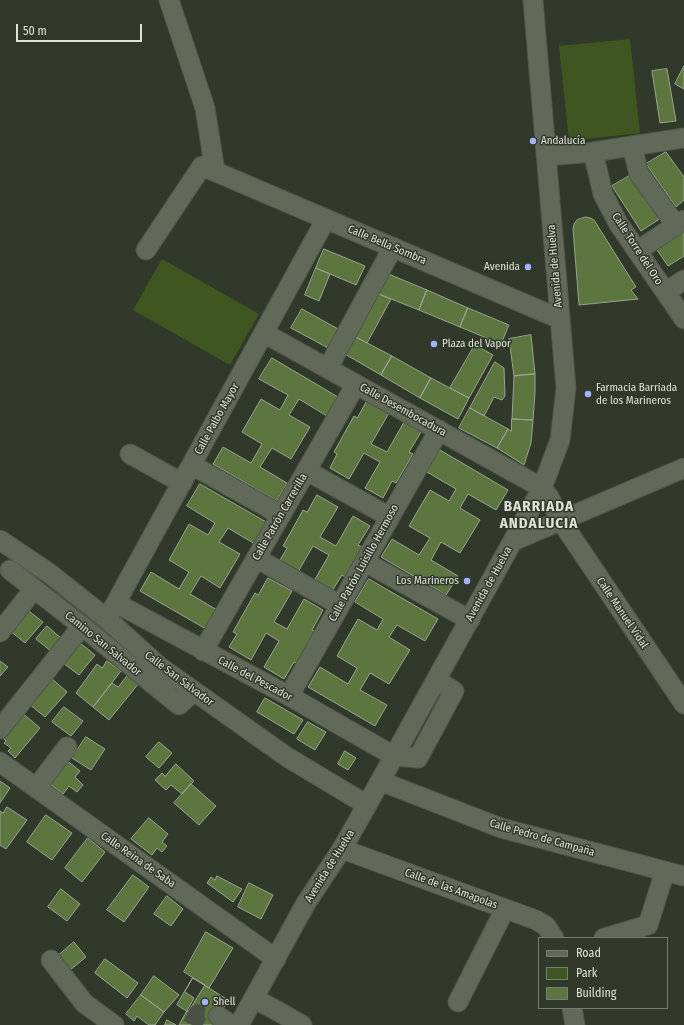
<!DOCTYPE html>
<meta charset="utf-8">
<style>
body{margin:0}
#map{position:relative;width:684px;height:1025px;overflow:hidden;background:#31392a;font-family:"Fira Sans Condensed",sans-serif}
canvas{display:block}
.legend{position:absolute;left:538px;top:937px;width:130px;height:72px;box-sizing:border-box;background:#31392a;border:1px solid #767d70;margin:0;padding:5px 7px;list-style:none;font-size:12px;color:#dde2d9}
.legend li{display:flex;align-items:center;gap:8px;height:20px}
.legend b{width:20px;border:1px solid #767d70}
.scale{position:absolute;left:16px;top:24px;width:126px;height:18px;box-sizing:border-box;border:2px solid #dde2d9;border-top:0;padding-left:5px;font-size:12px;line-height:14px;white-space:nowrap;color:#dde2d9;-webkit-text-stroke:3px #31392a;paint-order:stroke}
</style>
<div id="map">
<canvas width="684" height="1025"></canvas>
<ul class="legend">
<li><b style="height:5px;background:#616959"></b>Road</li>
<li><b style="height:11px;background:#3f5621"></b>Park</li>
<li><b style="height:11px;background:#5d7640"></b>Building</li>
</ul>
<div class="scale">50 m</div>
</div>
<script>
const ctx = document.querySelector('canvas').getContext('2d');
ctx.lineJoin = 'round';
function fillPath(path, color) {
  ctx.fillStyle = color;
  ctx.fill(path, 'evenodd');
}
function stroke(path, color, width, dash) {
  ctx.strokeStyle = color;
  ctx.lineWidth = width;
  ctx.lineCap = dash ? 'butt' : 'round';
  ctx.setLineDash(dash || []);
  ctx.stroke(path);
}
function write(font, color, halo, rows, align = 'center') {
  ctx.font = font + ' "Fira Sans Condensed",sans-serif';
  ctx.lineWidth = 3;
  ctx.setLineDash([]);
  ctx.textBaseline = 'middle';
  ctx.strokeStyle = halo;
  ctx.fillStyle = color;
  for (const [text, x, y, turn = 0] of rows) {
    ctx.save();
    ctx.translate(x, y);
    ctx.rotate((+turn || 0) * Math.PI / 180);
    ctx.textAlign = isNaN(turn) ? turn : align;
    if (halo) ctx.strokeText(text, 0, 0);
    ctx.fillText(text, 0, 0);
    ctx.restore();
  }
}
fillPath(new Path2D(`
 M630 39 640 133 569 141 559 46Z
 M162 259 259 314 230 365 133 310Z`), '#3f5621');
const building = new Path2D(`
 M684 66V89L675 84Z
 M667 69 676 121 660 123 652 71Z
 M666 152 684 177V200L676 207 646 164Z
 M631 175 661 218 641 231 612 186Z
 M586 217 590 218 594 220 636 287 631 290 638 299 579 305 573 229 574 224 577 220Z
 M684 228V256L668 266 655 247Z
 M324 249 365 266 356 285 316 268Z
 M316 268 330 274 319 301 305 295Z
 M386 273 427 290 419 310 376 293Z
 M427 290 468 308 460 327 419 310Z
 M376 293 391 299 367 343 352 335Z
 M468 308 509 325 501 344 460 327Z
 M302 309 340 330 330 349 291 328Z
 M352 335 392 356 381 375 343 353Z
 M531 335 535 374 514 376 509 339Z
 M475 345 493 355 469 398 450 388Z
 M392 356 431 378 420 398 381 375Z
 M272 358 338 397 327 416 299 399 289 415 310 427 291 459 272 448 260 467 287 483 277 501 213 464 223 447 251 463 262 444 242 432 261 399 280 410 288 395 259 379Z
 M495 362 504 368 505 396 502 400 494 397 484 416 470 408Z
 M535 374V392L533 420 512 419 514 376Z
 M431 378 469 398 458 419 420 398Z
 M367 401 389 413 371 444 387 452 404 422 421 432 409 452 413 454 396 483 392 481 383 498 365 488 380 462 364 453 349 479 330 468 337 454 334 452 354 416 357 418Z
 M470 408 508 429 497 448 459 428Z
 M512 419 533 420 531 443 524 465 497 448 508 429 511 431Z
 M440 450 508 490 496 510 468 494 460 508 480 520 460 553 441 542 431 560 458 576 446 595 381 557 392 539 419 555 430 538 409 526 430 490 449 501 456 489 427 472Z
 M200 484 268 523 255 544 228 528 219 542 240 554 220 588 201 576 190 594 217 610 206 629 140 591 151 572 179 589 189 572 169 560 189 524 208 535 215 523 187 506Z
 M317 495 338 507 320 537 336 546 353 516 370 526 358 545 362 547 345 577 342 575 332 591 314 581 329 555 313 546 298 572 279 562 287 548 283 546 303 510 307 512Z
 M268 578 292 591 274 622 287 629 304 599 323 610 312 630 316 632 298 664 294 662 284 679 264 667 279 641 266 633 251 660 229 647 237 634 233 632 255 593 258 595Z
 M369 579 438 619 425 641 397 625 389 637 410 650 389 684 370 673 360 690 387 705 375 726 308 687 320 667 348 684 357 668 337 656 358 619 377 630 383 619 355 602Z
 M26 609 43 622 25 643 9 630Z
 M47 626 62 639 52 652 36 639Z
 M79 642 95 655 79 675 63 663Z
 M0 661 8 667 0 676Z
 M107 661 121 671 93 707 76 693 97 664 102 668Z
 M128 675 139 683 109 720 93 707 112 683 118 687Z
 M50 677 67 692 45 717 28 703Z
 M265 698 303 720 294 734 257 712Z
 M64 707 83 721 71 736 52 722Z
 M21 712 40 728 15 758 8 751 11 748 4 743 6 741 3 738Z
 M308 722 326 732 315 750 297 739Z
 M86 737 105 749 91 770 72 758Z
 M159 742 172 753 159 768 146 757Z
 M345 751 356 758 348 770 338 764Z
 M65 759 80 771 75 777 83 785 77 792 69 786 63 794 47 782Z
 M176 764 194 781 182 794 171 785 166 790 155 780 162 773 165 776Z
 M0 781 10 788 0 803Z
 M191 784 216 806 199 825 174 803Z
 M7 807 27 820 6 849 0 845V811L3 813Z
 M46 815 72 833 52 860 27 842Z
 M149 818 168 834 162 842 167 846 162 852 157 848 152 855 131 839Z
 M88 838 105 852 82 882 65 868Z
 M133 875 149 887 124 922 107 910Z
 M217 876 242 889 233 902 207 883 211 877 215 880Z
 M249 883 273 895 261 919 238 907Z
 M61 889 80 904 67 921 48 907Z
 M167 896 183 909 171 926 154 914Z
 M206 932 233 948 209 988 184 972Z
 M74 942 86 957 70 970 58 956Z
 M105 959 138 983 127 998 95 973Z
 M154 976 179 995 164 1012 141 995Z
 M193 978 228 1000 214 1025H179L194 998 185 992Z
 M193 978 205 985 188 1012 177 1005Z
 M141 995 164 1012 155 1025H149L137 1016 134 1021 126 1014Z
 M167 1020 176 1025H165Z`);
fillPath(building, '#5d7640');
stroke(building, '#9aa391', 1);
stroke(new Path2D(`
 M192 1025 198 1014 218 1016`), '#4b5244', 19, [19, 10]);
const minor = new Path2D(`
 M169 0 205 108 215 171
 M632 146 639 174 676 225
 M593 152 603 194 618 223 684 319
 M546 156 593 152 684 138
 M146 250 202 166 560 319
 M637 251 684 220
 M666 292 684 280
 M264 333 542 488 549 497 561 521 684 704
 M328 368 393 247
 M130 454 182 483
 M192 465 281 515
 M307 471 390 517
 M0 540 49 573 107 619 160 667 287 757 367 805
 M513 541 684 468
 M256 558 340 605
 M365 562 470 620
 M10 570 82 626 179 705 194 691
 M116 603 289 696 394 756 418 758 454 691 436 680
 M107 619 326 219
 M0 632 34 589
 M203 651 356 384
 M289 696 439 430
 M0 729 82 626
 M0 762 276 959
 M380 781 501 828 684 876
 M36 788 67 747
 M342 849 536 920 546 926 554 938
 M604 938 648 925 665 871
 M51 960 84 1003 114 1025
 M254 999 272 1008 302 1025
 M458 1002 505 909
 M572 1008 575 1025
 M218 1016 232 1025
 M239 1025 306 903 342 849 367 805 542 488 560 440 566 388 533 0`);
stroke(minor, '#50564a', 21);
stroke(minor, '#616959', 19);
for (const [x, y, r, color] of [
 [533,141,4,"#a4b2fc"],
 [528,267,4,"#a4b2fc"],
 [434,344,4,"#a4b2fc"],
 [588,394,4,"#a4b2fc"],
 [467,581,4,"#a4b2fc"],
 [205,1002,4,"#a4b2fc"]
]) {
  const dot = new Path2D();
  dot.arc(x, y, r, 0, 2 * Math.PI);
  ctx.fillStyle = color;
  ctx.fill(dot);
  stroke(dot, '#31392a', 1.5);
}
write('11px', '#dde2d9', '#31392a', [
 ["Andalucía",541,141],
 ["Avenida",520,267,"right"],
 ["Plaza del Vapor",442,344],
 ["Farmacia Barriada",596,388],
 ["de los Marineros",596,401],
 ["Los Marineros",459,581,"right"],
 ["Shell",213,1002]
], 'left');
write('11px', '#dde2d9', '#31392a', [
 ["Calle Bella Sombra",387,245,23],
 ["Calle Torre del Oro",637,249,57],
 ["Avenida de Huelva",555,266,-95],
 ["Calle Desembocadura",403,410,29],
 ["Calle Palbo Mayor",217,419,-61],
 ["Calle Patrón Carrerilla",280,517,-60],
 ["Calle Patrón Luisillo Hermoso",364,563,-61],
 ["Avenida de Huelva",489,584,-61],
 ["Calle Manuel Vidal",622,613,56],
 ["Camino San Salvador",103,644,39],
 ["Calle San Salvador",179,679,37],
 ["Calle del Pescador",255,679,28],
 ["Calle Pedro de Campaña",542,838,16],
 ["Calle Reina de Saba",138,860,35],
 ["Avenida de Huelva",330,866,-58],
 ["Calle de las Amapolas",451,889,20]
]);
ctx.letterSpacing = '1px';
write('bold 15px', '#dde2d9', '#31392a', [
 ["BARRIADA",539,507],
 ["ANDALUCIA",539,524]
]);
ctx.letterSpacing = '0px';
</script>
